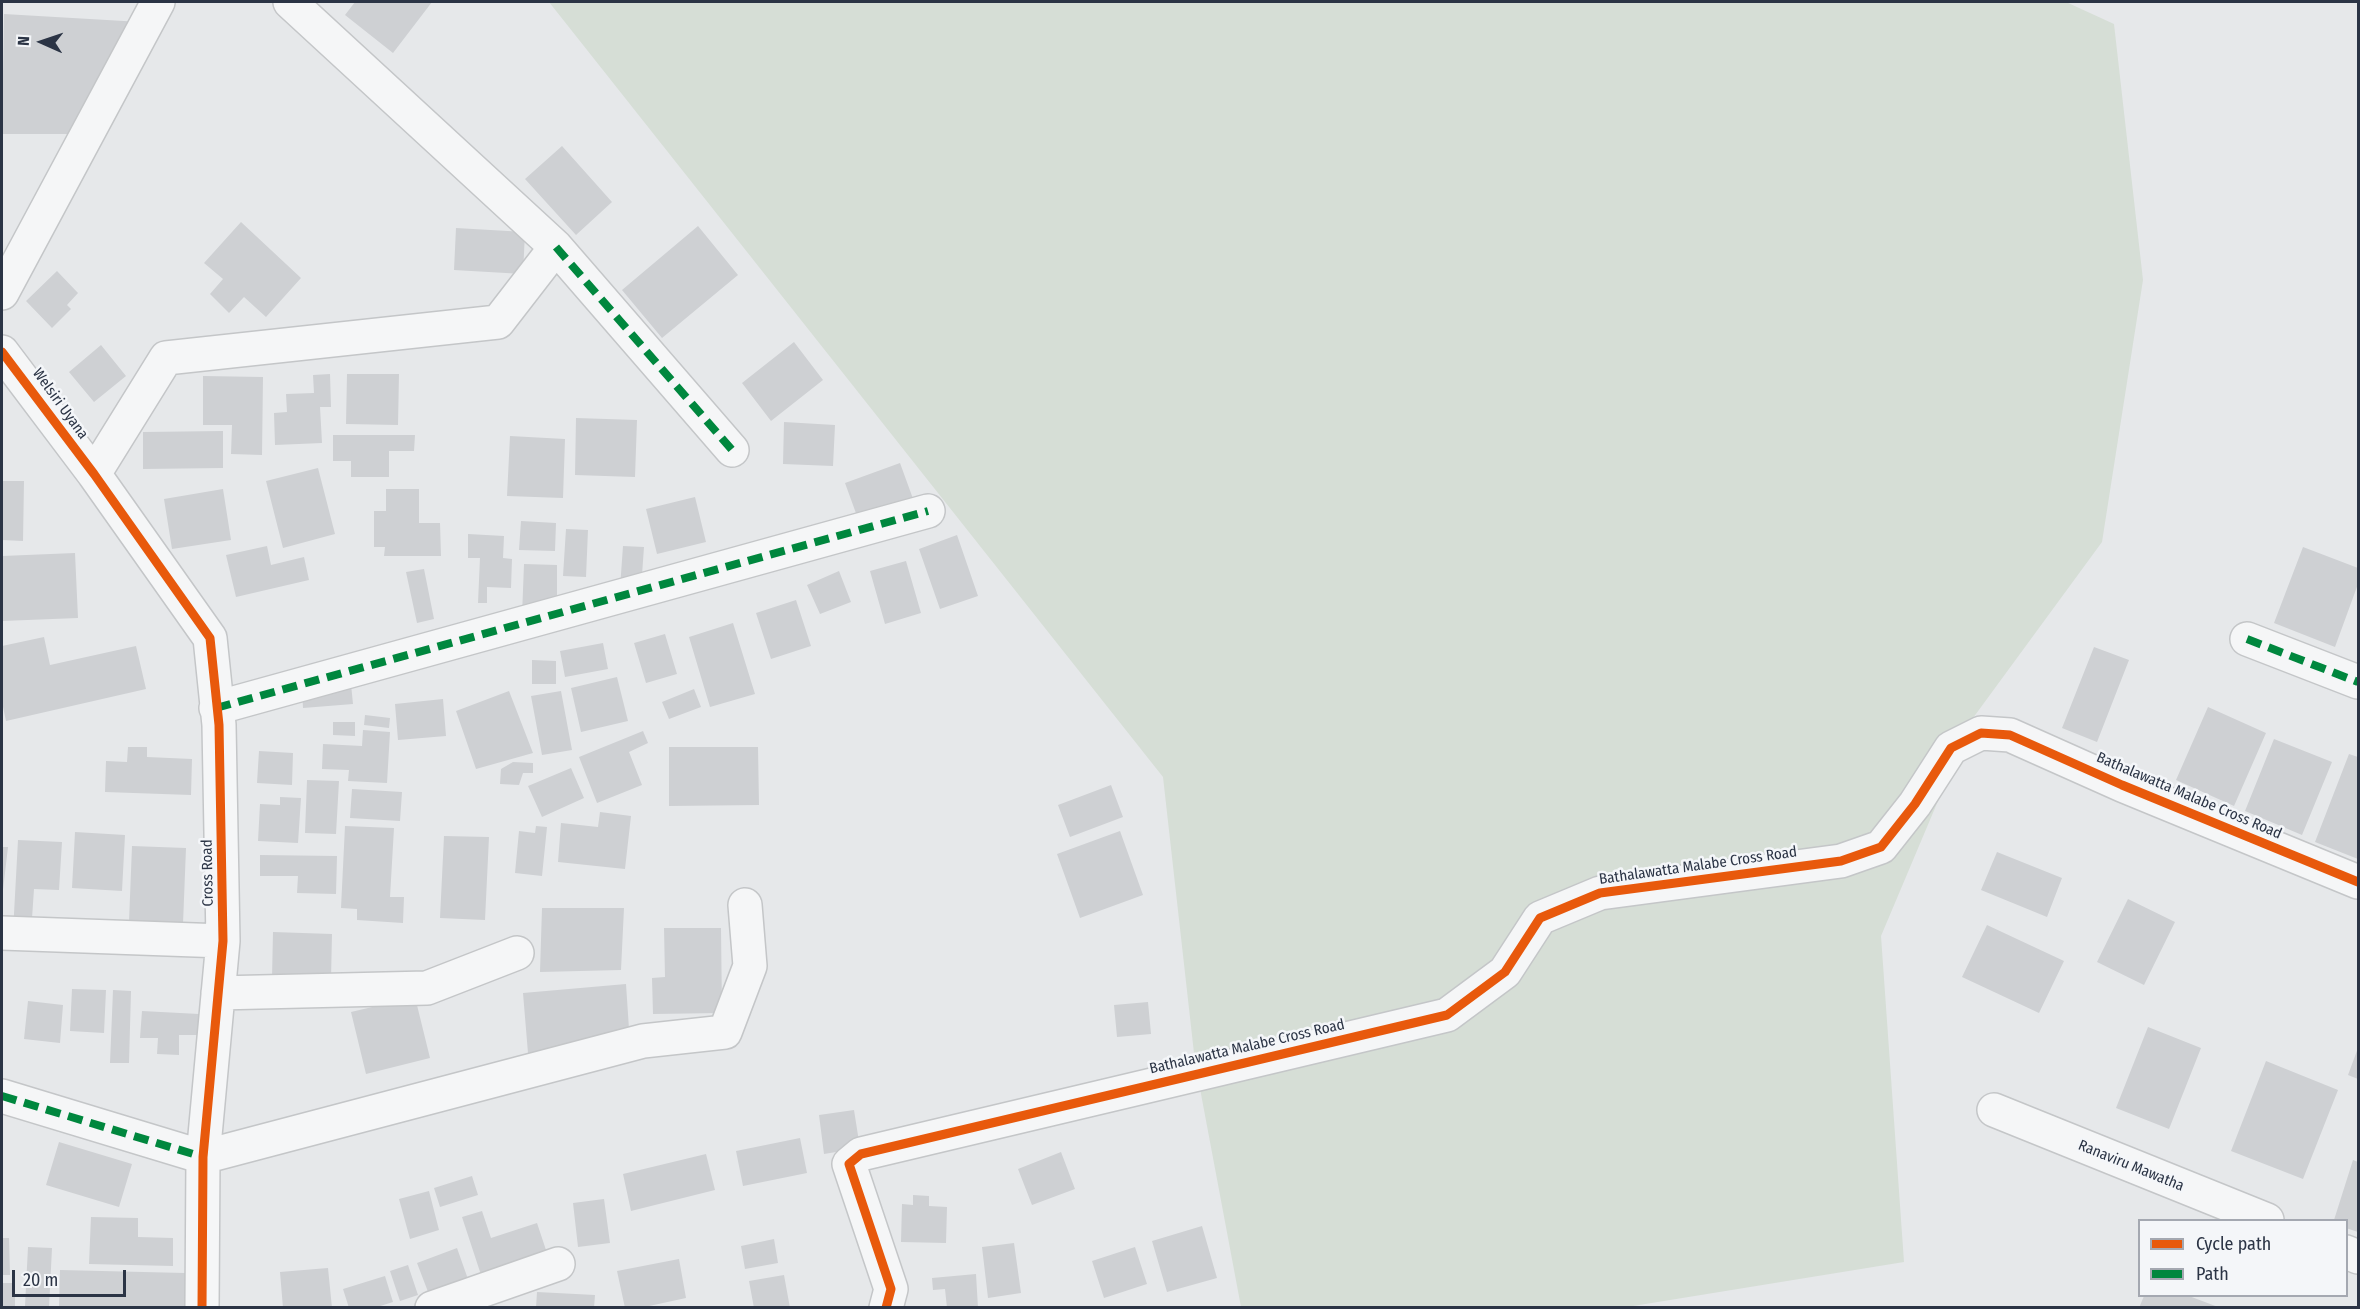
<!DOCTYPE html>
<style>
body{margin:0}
#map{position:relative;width:2360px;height:1309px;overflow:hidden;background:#e6e8ea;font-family:"Fira Sans Condensed",sans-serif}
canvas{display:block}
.frame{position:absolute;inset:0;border:3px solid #2b3445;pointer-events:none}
.legend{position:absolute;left:2138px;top:1219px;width:210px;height:78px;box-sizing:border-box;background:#f4f6f9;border:2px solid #a4a8b1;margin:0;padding:8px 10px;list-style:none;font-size:18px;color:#2b3445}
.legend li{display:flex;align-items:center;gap:12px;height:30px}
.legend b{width:30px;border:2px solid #a4a8b1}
.north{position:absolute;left:12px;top:12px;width:60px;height:60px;-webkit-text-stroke:4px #f4f6f9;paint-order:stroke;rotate:273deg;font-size:16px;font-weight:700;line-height:24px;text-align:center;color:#2b3445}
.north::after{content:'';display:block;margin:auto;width:21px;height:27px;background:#2b3445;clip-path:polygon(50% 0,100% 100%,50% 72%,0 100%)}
.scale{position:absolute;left:12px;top:1270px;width:114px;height:27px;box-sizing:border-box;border:3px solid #2b3445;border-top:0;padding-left:8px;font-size:18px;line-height:21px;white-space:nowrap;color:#2b3445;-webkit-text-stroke:4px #f4f6f9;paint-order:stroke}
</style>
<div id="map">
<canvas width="2360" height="1309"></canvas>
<div class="frame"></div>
<ul class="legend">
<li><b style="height:8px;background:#e8590c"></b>Cycle path</li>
<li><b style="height:8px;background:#00873e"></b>Path</li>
</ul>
<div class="north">N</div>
<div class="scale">20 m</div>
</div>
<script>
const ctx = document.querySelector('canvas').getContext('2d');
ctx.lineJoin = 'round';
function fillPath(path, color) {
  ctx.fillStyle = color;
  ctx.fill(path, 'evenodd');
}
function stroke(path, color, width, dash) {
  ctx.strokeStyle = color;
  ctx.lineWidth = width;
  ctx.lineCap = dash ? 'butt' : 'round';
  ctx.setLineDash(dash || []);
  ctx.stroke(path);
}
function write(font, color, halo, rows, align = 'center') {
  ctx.font = font + ' "Fira Sans Condensed",sans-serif';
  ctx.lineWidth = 5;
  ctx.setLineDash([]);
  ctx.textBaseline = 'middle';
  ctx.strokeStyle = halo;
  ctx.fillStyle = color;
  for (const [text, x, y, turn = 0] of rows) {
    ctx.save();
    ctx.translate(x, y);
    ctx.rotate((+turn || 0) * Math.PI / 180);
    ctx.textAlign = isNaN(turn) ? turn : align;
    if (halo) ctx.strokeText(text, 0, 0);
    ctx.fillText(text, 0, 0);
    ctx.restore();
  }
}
fillPath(new Path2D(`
 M549 2H2066L2114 24 2143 280 2102 542 1973 718 1881 936 1904 1262 1627 1307H1241L1195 1062 1163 777Z`), '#d6ded6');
fillPath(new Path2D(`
 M355 2H432L393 53 345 15Z
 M4 14 141 22 76 134H2Z
 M562 146 612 202 576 235 525 179Z
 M241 222 301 278 266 317 244 297 229 313 210 294 223 279 204 263Z
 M698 226 738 275 662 338 622 290Z
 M456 228 525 232 523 274 454 270Z
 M57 271 78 293 67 305 71 309 52 328 26 301Z
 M794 342 823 380 771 421 742 383Z
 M101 345 126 376 94 402 69 372Z
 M330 374 331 407H320L322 443 275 445 274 413 287 412 286 394 314 393 313 375Z
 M347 374H399L398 425 346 424Z
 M203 376 263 377 262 455 231 454 232 425H203Z
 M576 418 637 420 635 477 575 475Z
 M784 422 835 425 833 466 783 464Z
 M223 431V468L143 469V432Z
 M333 435H415L414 451H389V477H351V461H333Z
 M510 436 565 439 563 498 507 496Z
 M900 463 916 507 861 527 845 483Z
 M318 468 335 534 283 548 266 481Z
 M2 481H24L23 541 2 540Z
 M223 489 231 540 172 549 164 499Z
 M386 489H419V523H440L441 556H384L385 547H374V511H386Z
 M695 497 706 542 657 554 646 509Z
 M521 521 556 523 555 551 519 550Z
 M566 529 588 530 586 577 563 576Z
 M468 534 504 536 503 558 512 559 511 588 487 587V603H478L480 558H468Z
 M957 535 978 596 940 609 919 549Z
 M267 546 271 565 304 557 309 580 236 597 226 555Z
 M623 546 644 547 641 589 620 588Z
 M2303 547 2358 568V584L2335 647 2274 623Z
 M75 553 78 618 2 621V556Z
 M906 561 921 613 885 624 870 571Z
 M524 564 557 565V603L522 616Z
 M424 569 434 619 417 623 406 572Z
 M839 571 851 602 820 614 807 585Z
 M796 600 811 646 771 659 756 613Z
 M733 623 755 694 710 707 689 637Z
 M665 634 677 674 646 683 634 643Z
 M44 637 50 665 136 646 146 689 6 721 2 702V646Z
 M603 643 608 669 565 677 560 651Z
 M2094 647 2129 660 2097 742 2062 728Z
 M532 660 556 661V684H532Z
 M617 677 628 721 581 732 571 688Z
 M351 684 353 704 303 708 302 689Z
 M694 689 701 707 669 719 662 702Z
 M509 691 533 753 476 769 456 711Z
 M561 691 572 750 542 755 531 696Z
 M443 699 446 736 398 740 395 704Z
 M2208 707 2266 733 2234 806 2176 780Z
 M365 715 390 718 389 728 364 725Z
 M333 722H355V736L333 735Z
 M363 730 390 732 387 783 348 781 349 770 322 769 323 744 362 746Z
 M643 731 648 743 629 752 642 785 597 803 579 757Z
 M2274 739 2332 762 2302 835 2245 811Z
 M128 747H147V757L192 759 191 795 105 792 106 761 127 762Z
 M669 747H758L759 805 669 806Z
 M259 751 293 753 292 785 257 783Z
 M2349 754 2358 757V859L2315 842Z
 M513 762 533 763V773H523L519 785 500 784 501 769Z
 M571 768 584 798 542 817 528 786Z
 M307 780 339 781 336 834 305 833Z
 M1111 785 1123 817 1070 837 1058 805Z
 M352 789 402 792 400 821 350 818Z
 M280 797 301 798 298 843 258 841 260 804 280 805Z
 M600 812 631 816 625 869 558 862 561 823 598 827Z
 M345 826 394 828 390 897H404L403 923 357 920V909L341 908Z
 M536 826 547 827 542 876 515 873 519 831 535 833Z
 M1120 831 1143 895 1080 918 1057 854Z
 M75 832 125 835 122 891 72 888Z
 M444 836 489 837 485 920 440 918Z
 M18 840 62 842 59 890 34 889 31 933 13 932Z
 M132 846 186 848 183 924 129 922Z
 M2 847H8L3 890H2Z
 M1997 852 2062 878 2047 917 1981 890Z
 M260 855 337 856 336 894 297 893 298 876H260Z
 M2128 899 2175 922 2144 985 2097 962Z
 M542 908H624L621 970 540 972Z
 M1987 925 2064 961 2039 1013 1962 977Z
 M664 928H721L722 1013 653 1014 652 978 665 977Z
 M273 932 332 934 331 979 272 978Z
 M626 984 630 1044 528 1053 523 993Z
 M72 989 106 990 104 1033 70 1031Z
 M113 990 131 991 129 1063H110Z
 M415 997 430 1058 366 1074 351 1012Z
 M28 1001 63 1005 60 1043 24 1039Z
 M1148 1002 1151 1034 1117 1037 1114 1005Z
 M142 1011 199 1014 198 1035H179V1055L157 1054 158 1038H140Z
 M2148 1027 2201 1048 2169 1129 2116 1108Z
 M2358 1048V1079L2348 1075Z
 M2266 1061 2338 1090 2303 1179 2231 1151Z
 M854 1110 860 1148 824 1154 819 1115Z
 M800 1138 807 1173 743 1186 736 1151Z
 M59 1142 132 1164 119 1207 46 1185Z
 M1061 1152 1075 1189 1032 1205 1018 1169Z
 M706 1154 715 1190 631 1211 623 1174Z
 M2353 1160 2358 1162V1232L2346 1228V1220H2334Z
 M472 1176 478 1195 440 1207 434 1188Z
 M429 1191 439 1230 410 1239 399 1199Z
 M913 1195 929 1196V1206L947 1207 946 1243 901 1242 902 1204 913 1205Z
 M604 1199 610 1243 578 1247 573 1203Z
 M482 1211 491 1238 537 1223 550 1262 484 1284 462 1217Z
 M91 1217 138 1218V1237L173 1238V1266L89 1264Z
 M1202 1226 1217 1278 1167 1292 1152 1241Z
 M2 1238H9L10 1275H2Z
 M774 1239 778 1263 745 1269 741 1246Z
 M1014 1243 1021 1293 988 1298 982 1247Z
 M28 1247 52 1248 49 1308 25 1306Z
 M1135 1247 1147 1284 1104 1298 1092 1261Z
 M457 1248 469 1282 430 1297 417 1263Z
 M679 1259 686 1298 640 1308H625L617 1271Z
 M408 1265 418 1295 400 1301 390 1271Z
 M328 1268 332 1308H283L280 1272Z
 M60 1270 185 1273V1308H59Z
 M976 1274 978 1308H947L945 1289 933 1290 932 1278Z
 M784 1275 790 1308H754L749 1281Z
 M385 1276 393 1302 374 1308H349L343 1289Z
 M2 1283H15V1308H2Z
 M537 1292 595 1295 594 1308H536Z
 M2144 1296H2189L2218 1307 2139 1308Z`), '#ced0d3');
const street = new Path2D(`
 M290 2 556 247 732 450
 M2 293 158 2
 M2 352 94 474 210 638 219 725 223 941 203 1157 202 1308
 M94 474 166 358 498 322 556 247
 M2247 639 2358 682
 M216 708 928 511
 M2 933 223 941
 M218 993 427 988 517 953
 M2 1096 203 1157 643 1041 725 1032 750 966 745 905
 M1994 1110 2267 1220
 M2346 1252 2358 1257
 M432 1308 558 1264
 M886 1308 891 1289 849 1164 861 1154 1447 1015 1505 972 1540 918 1600 893 1841 861 1881 847 1915 804 1951 748 1981 733 2010 735 2122 785 2358 882`);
stroke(street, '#c4c6c8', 36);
stroke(street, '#f5f6f7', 33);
stroke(new Path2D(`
 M556 247 732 450
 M2247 639 2358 682
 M216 708 928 511
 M2 1096 203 1157`), '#00873e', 8, [15, 8]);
stroke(new Path2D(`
 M2 352 94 474 210 638 219 725 223 941 203 1157 202 1308
 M886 1308 891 1289 849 1164 861 1154 1447 1015 1505 972 1540 918 1600 893 1841 861 1881 847 1915 804 1951 748 1981 733 2010 735 2122 785 2358 882`), '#e8590c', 9);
write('15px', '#2b3445', '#f4f6f9', [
 ["Welsiri Uyana",60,404,54],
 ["Bathalawatta Malabe Cross Road",2189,796,23],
 ["Bathalawatta Malabe Cross Road",1698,866,-8],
 ["Cross Road",208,873,-91],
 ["Bathalawatta Malabe Cross Road",1247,1047,-13],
 ["Ranaviru Mawatha",2131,1166,22]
]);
</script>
